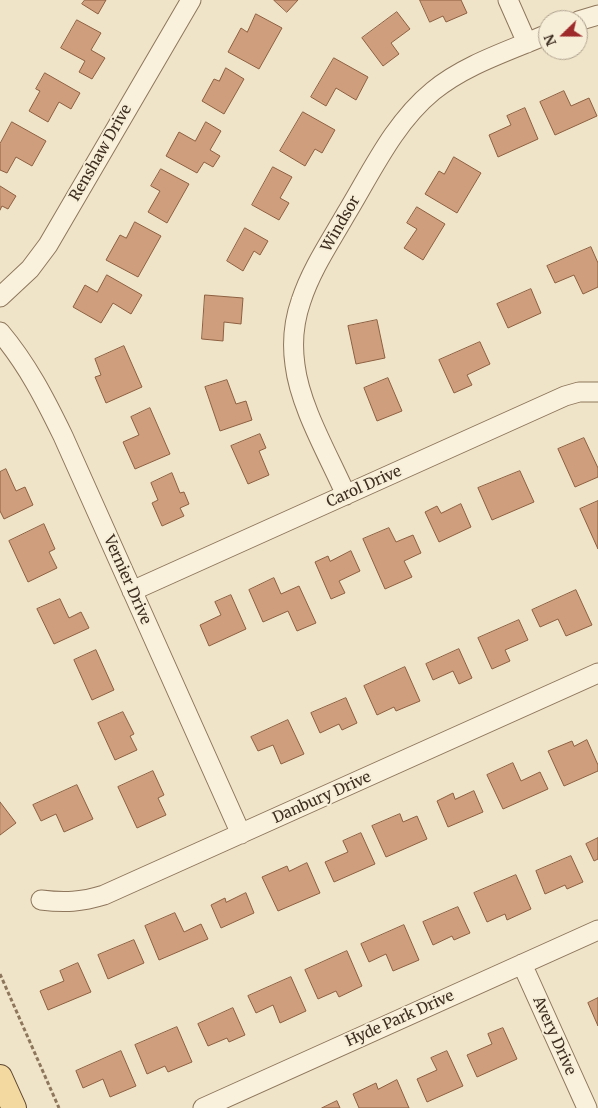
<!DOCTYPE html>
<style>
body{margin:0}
#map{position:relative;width:598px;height:1108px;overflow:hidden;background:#f0e4c8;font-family:Merriweather,serif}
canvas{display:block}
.north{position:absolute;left:538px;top:10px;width:50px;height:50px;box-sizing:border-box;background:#f7eed8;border:1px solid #ada18e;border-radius:50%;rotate:248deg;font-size:14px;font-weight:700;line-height:20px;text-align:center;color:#3d2e20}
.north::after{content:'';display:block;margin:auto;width:18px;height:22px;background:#9e2a2b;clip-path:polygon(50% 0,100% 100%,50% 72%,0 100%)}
</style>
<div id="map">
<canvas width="598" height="1108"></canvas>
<div class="north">N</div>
</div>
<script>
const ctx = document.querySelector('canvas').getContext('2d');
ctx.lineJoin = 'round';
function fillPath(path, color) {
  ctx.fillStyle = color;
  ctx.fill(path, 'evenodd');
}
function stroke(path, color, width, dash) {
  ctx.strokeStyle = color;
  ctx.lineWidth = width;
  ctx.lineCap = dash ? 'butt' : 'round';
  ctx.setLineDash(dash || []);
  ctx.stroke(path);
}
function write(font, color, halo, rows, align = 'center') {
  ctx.font = font + ' Merriweather,serif';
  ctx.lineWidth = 4;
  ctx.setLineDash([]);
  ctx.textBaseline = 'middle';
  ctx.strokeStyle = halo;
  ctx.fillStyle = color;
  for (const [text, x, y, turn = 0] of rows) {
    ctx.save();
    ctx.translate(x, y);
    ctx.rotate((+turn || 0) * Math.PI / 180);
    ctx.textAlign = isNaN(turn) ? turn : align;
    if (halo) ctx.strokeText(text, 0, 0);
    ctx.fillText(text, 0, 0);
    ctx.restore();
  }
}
const building = new Path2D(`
 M85 0H106L98 14 82 4Z
 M274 0H298L287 12Z
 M420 0H461L467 13 446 22 443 16 430 22Z
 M397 12 410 29 391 43 399 54 383 66 362 38Z
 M256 14 282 28 259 69 228 52 241 28 247 32Z
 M77 20 101 33 91 50 105 58 92 79 79 72 85 61 61 48Z
 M334 58 368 77 356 100 336 88 326 106 311 97Z
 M226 68 244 79 224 114 202 101 214 79 219 81Z
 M45 73 80 93 71 109 59 102 48 122 29 111 40 91 36 89Z
 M564 91 571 106 589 98 597 116 555 135 540 102Z
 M525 108 538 139 498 157 489 135 511 125 507 116Z
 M303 112 335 130 322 153 315 149 305 166 280 151Z
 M12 122 46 141 32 166 16 157 7 173 0 170V144Z
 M206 122 221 131 210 150 220 156 213 167 204 162 197 173 166 156 179 132 195 141Z
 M454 157 481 173 457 213 425 194 439 171 444 174Z
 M273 167 292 177 280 198 289 203 279 220 252 205Z
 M161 169 189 184 167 223 148 212 160 191 151 186Z
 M0 186 16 196 8 209 2 206 0 210Z
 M417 207 445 224 423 260 404 248 417 229 407 223Z
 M135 222 161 236 138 277 106 260 120 235 126 238Z
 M245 228 268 241 260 255 254 251 243 271 227 261Z
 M591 247 598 263V287L583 294 574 275 555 283 547 266Z
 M107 275 142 295 131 314 113 303 101 323 73 307 85 285 97 292Z
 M531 289 541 313 508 328 497 304Z
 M205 295 243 298 241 324 224 322 223 341 202 339Z
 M377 320 385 358 356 364 348 326Z
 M480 342 490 364 467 375 472 385 454 393 439 360Z
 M124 346 142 387 106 403 95 377 101 375 95 359Z
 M388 378 402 411 377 421 364 388Z
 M227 380 236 404 246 401 252 420 220 431 205 387Z
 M150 408 170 454 135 469 123 442 139 435 131 417Z
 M260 434 266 448 259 451 269 475 248 484 231 446Z
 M584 438 598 468V477L575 487 558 449Z
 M6 469 16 491 25 487 33 505 4 519 0 511V472Z
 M520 471 534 502 492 520 478 488Z
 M172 473 180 493 184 492 189 504 180 508 184 516 162 526 152 503 158 500 151 483Z
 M598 501V549L580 509Z
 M461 504 471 527 439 542 425 512 437 506 441 513Z
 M44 524 55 549 49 552 57 568 28 582 9 541Z
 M389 528 396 542 413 535 421 553 404 561 412 577 385 589 363 539Z
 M351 551 360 571 339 581 345 593 331 599 315 562 328 556 330 561Z
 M274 578 281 594 299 586 316 623 297 631 288 611 263 622 249 590Z
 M576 590 592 625 566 636 558 619 540 627 532 610Z
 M231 595 246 629 209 646 200 625 221 615 215 602Z
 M60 599 69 618 81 612 89 628 54 644 37 609Z
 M519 620 528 640 505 650 510 661 492 669 478 638Z
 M459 649 472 678 459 684 453 671 433 680 426 664Z
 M96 650 114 690 92 700 74 660Z
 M405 667 420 701 396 711 394 707 377 715 364 686Z
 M346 698 357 723 342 730 339 724 320 733 311 713Z
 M123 712 134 734 130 736 137 750 115 760 98 723Z
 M288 720 304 754 281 764 273 745 258 751 251 737Z
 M587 740 598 765V771L564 786 548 751 572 741 574 746Z
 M513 763 521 781 540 772 548 789 503 809 487 775Z
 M153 771 164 795 158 798 166 815 137 828 118 787Z
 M77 785 93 819 64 832 56 814 41 821 33 805Z
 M474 791 483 812 448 827 437 801 453 793 455 799Z
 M0 802 16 823 0 835Z
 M400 814 403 822 417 816 427 839 386 857 372 826Z
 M361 833 375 864 334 882 325 862 348 852 343 841Z
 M598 838V859L594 861 586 844Z
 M571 856 583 882 567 889 565 885 545 894 536 871Z
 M307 863 320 893 278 911 262 877 287 866 289 871Z
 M516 875 531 909 507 920 505 914 487 922 474 893Z
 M246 893 254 913 221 928 211 905 225 898 226 902Z
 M458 907 470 933 454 940 452 936 433 945 423 922Z
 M175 913 184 932 201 924 208 939 159 960 145 926Z
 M404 925 419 960 393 971 386 954 369 962 361 944Z
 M134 940 144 963 108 979 98 955Z
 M347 951 362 986 339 997 336 991 318 999 305 970Z
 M78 963 91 992 48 1010 40 991 64 981 60 971Z
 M291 977 306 1011 280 1023 273 1005 256 1013 248 996Z
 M598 998V1026L588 1003Z
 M233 1008 245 1035 229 1042 227 1038 208 1046 198 1024Z
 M177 1027 192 1062 168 1072 165 1066 147 1074 135 1045Z
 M503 1028 517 1059 477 1077 467 1055 492 1044 488 1034Z
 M121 1051 136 1086 110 1097 103 1079 83 1088 76 1071Z
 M447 1051 463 1086 427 1102 417 1079 437 1070 431 1058Z
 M397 1080 409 1108H359L353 1094 376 1083 378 1089Z
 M337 1101 340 1108H322Z`);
fillPath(building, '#cf9f7d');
stroke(building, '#8d5f41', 1);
const minor = new Path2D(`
 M508 0 527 43
 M578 21 598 15
 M0 297 30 269 48 245 191 0
 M0 332C27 364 45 399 63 436L241 834
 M346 495C329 456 300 407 295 365 292 344 294 321 301 301 311 270 330 242 346 214 372 171 394 123 433 91 466 64 509 51 548 34
 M132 591 565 396 579 392H598
 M41 900C65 903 81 902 104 895L598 673
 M522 964 587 1108
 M203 1108 598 930`);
const major = new Path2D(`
 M0 1077 14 1108`);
stroke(minor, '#8d765c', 21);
stroke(major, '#5b4430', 26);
stroke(new Path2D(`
 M0 974 59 1108`), '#8d765c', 3, [4, 2.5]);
stroke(minor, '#faf1dc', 19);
stroke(major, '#f3d9a0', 24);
write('15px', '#3d2e20', '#f7eed8', [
 ["Renshaw Drive",101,153,-60],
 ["Windsor",341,224,-60],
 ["Carol Drive",364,487,-24],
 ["Vernier Drive",127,580,66],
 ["Danbury Drive",322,798,-24],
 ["Hyde Park Drive",400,1019,-24],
 ["Avery Drive",554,1036,66]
]);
</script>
